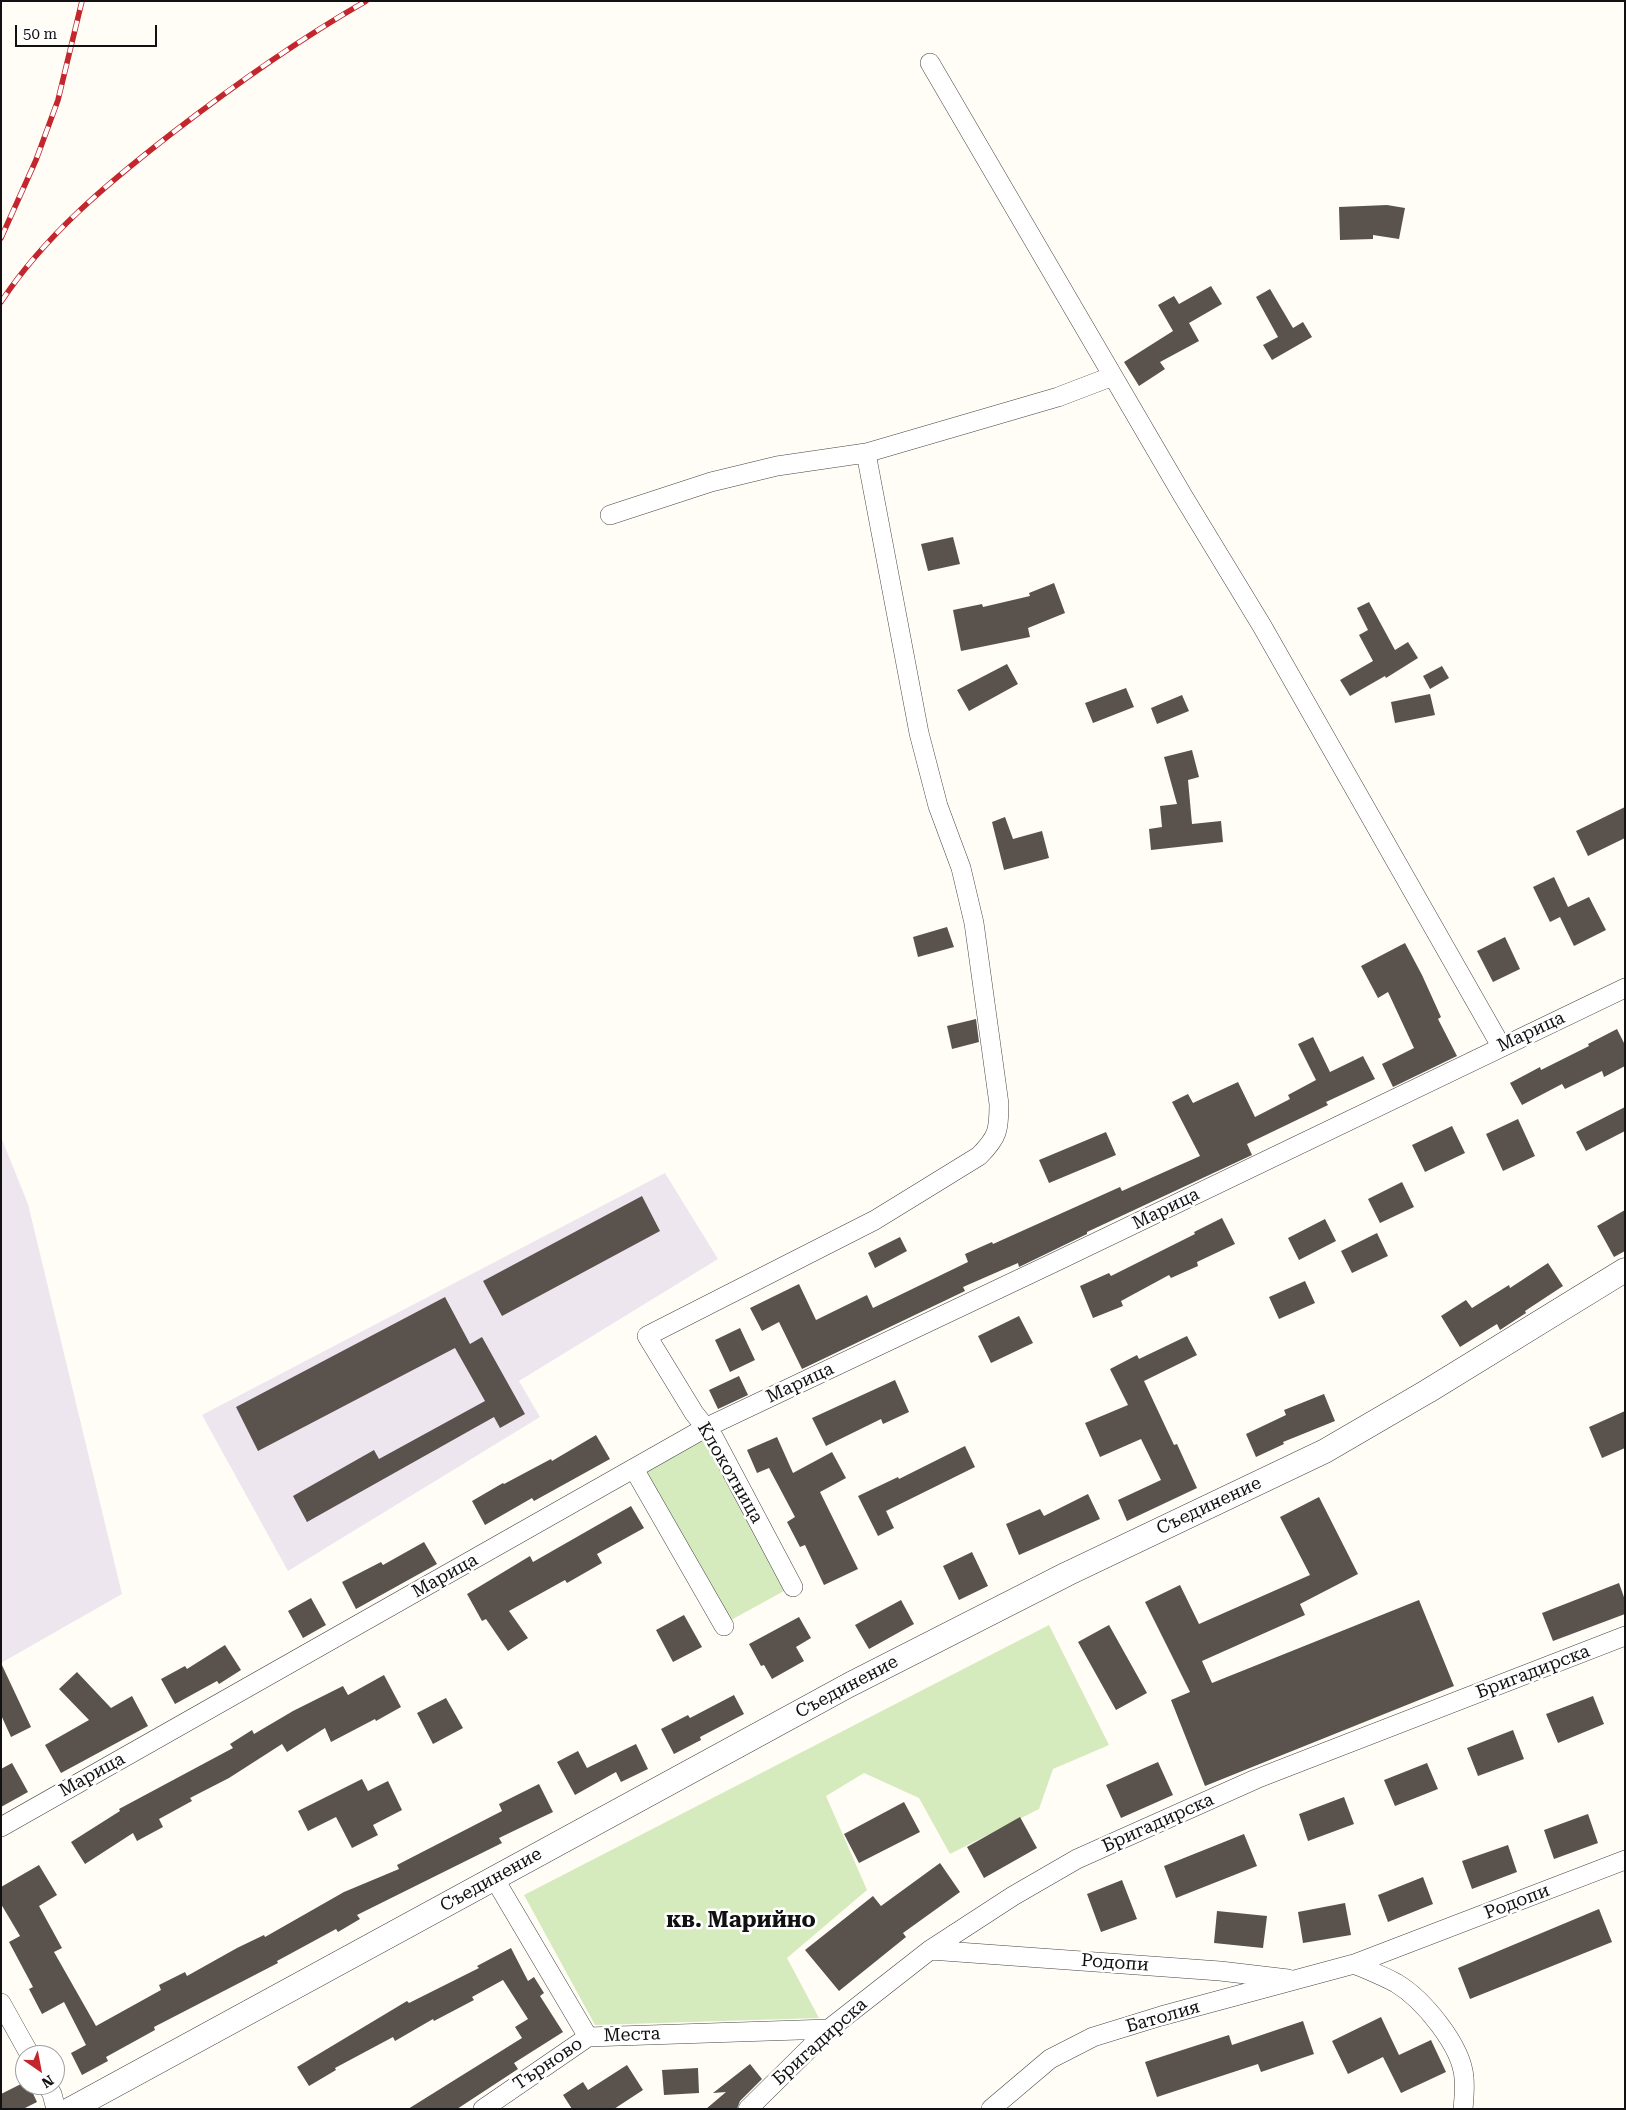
<!DOCTYPE html>
<meta charset="utf-8">
<style>
body{margin:0}
#map{position:relative;width:1626px;height:2110px;overflow:hidden;background:#fffdf5;font-family:"Roboto Serif",serif}
canvas{display:block}
.frame{position:absolute;inset:0;border:2px solid #111;pointer-events:none}
.north{position:absolute;left:15px;top:2045px;width:50px;height:50px;box-sizing:border-box;background:#fff;border:1px solid #a0a0a0;border-radius:50%;rotate:147deg;font-size:14px;font-weight:700;line-height:20px;text-align:center;color:#111}
.north::after{content:'';display:block;margin:auto;width:18px;height:22px;background:#c4262e;clip-path:polygon(50% 0,100% 100%,50% 72%,0 100%)}
.scale{position:absolute;left:15px;top:25px;width:142px;height:22px;box-sizing:border-box;border:2px solid #111;border-top:0;padding-left:6px;font-size:15px;line-height:18px;white-space:nowrap;color:#111;-webkit-text-stroke:4px #fff;paint-order:stroke}
</style>
<div id="map">
<canvas width="1626" height="2110"></canvas>
<div class="frame"></div>
<div class="north">N</div>
<div class="scale">50 m</div>
</div>
<script>
const ctx = document.querySelector('canvas').getContext('2d');
ctx.lineJoin = 'round';
function fillPath(path, color) {
  ctx.fillStyle = color;
  ctx.fill(path, 'evenodd');
}
function stroke(path, color, width, dash) {
  ctx.strokeStyle = color;
  ctx.lineWidth = width;
  ctx.lineCap = dash ? 'butt' : 'round';
  ctx.setLineDash(dash || []);
  ctx.stroke(path);
}
function write(font, color, halo, rows, align = 'center') {
  ctx.font = font + ' "Roboto Serif",serif';
  ctx.lineWidth = 5;
  ctx.setLineDash([]);
  ctx.textBaseline = 'middle';
  ctx.strokeStyle = halo;
  ctx.fillStyle = color;
  for (const [text, x, y, turn = 0] of rows) {
    ctx.save();
    ctx.translate(x, y);
    ctx.rotate((+turn || 0) * Math.PI / 180);
    ctx.textAlign = isNaN(turn) ? turn : align;
    if (halo) ctx.strokeText(text, 0, 0);
    ctx.fillText(text, 0, 0);
    ctx.restore();
  }
}
fillPath(new Path2D(`
 M1 1137 28 1204 122 1594 1 1663Z
 M665 1173 718 1259 519 1381 540 1417 288 1571 202 1415Z`), '#eee6ef');
fillPath(new Path2D(`
 M702 1439 718 1450 793 1586 722 1625 641 1471Z
 M1049 1625 1109 1745 1053 1769 1039 1809 950 1854 919 1798 864 1773 826 1796 867 1890 787 1958 819 2018 595 2025 524 1895Z`), '#d5ebbd');
fillPath(new Path2D(`
 M1387 205 1405 208 1399 239 1373 235V239L1340 240 1339 207Z
 M1211 286 1222 304 1189 323 1199 341 1160 362 1165 369 1139 386 1124 362 1173 331 1158 305 1174 296 1179 304Z
 M1270 289 1293 328 1303 322 1312 337 1272 360 1263 345 1278 337 1256 297Z
 M953 537 960 564 928 571 921 544Z
 M1054 583 1065 613 1028 628 1030 637 961 651 953 610 982 604 983 607 1030 596 1029 593Z
 M1369 602 1395 650 1408 642 1418 658 1386 678 1385 676 1350 696 1340 680 1373 661 1359 635 1368 630 1357 608Z
 M1007 664 1018 684 969 711 957 690Z
 M1442 666 1449 678 1430 689 1423 676Z
 M1126 688 1134 707 1093 723 1085 703Z
 M1430 694 1435 715 1395 723 1391 702Z
 M1182 695 1189 711 1157 724 1151 708Z
 M1192 750 1199 777 1188 780 1192 824 1221 821 1223 842 1151 850 1149 829 1162 827 1160 806 1177 804 1164 757Z
 M1625 807V838L1588 856 1576 831Z
 M1005 817 1013 839 1042 831 1049 858 1004 870 992 822Z
 M1554 877 1568 907 1589 897 1606 930 1574 946 1560 917 1550 922 1533 887Z
 M947 927 954 947 918 957 913 937Z
 M1505 937 1520 969 1493 982 1477 951Z
 M1405 943 1422 975 1441 1017 1438 1019 1457 1056 1393 1087 1382 1064 1414 1048 1388 992 1378 998 1361 966Z
 M976 1019 979 1042 952 1049 947 1026Z
 M1617 1029 1625 1045V1066L1604 1077 1602 1071 1565 1089 1562 1084 1522 1105 1510 1083 1540 1067 1541 1070 1589 1046 1588 1044Z
 M1313 1037 1330 1072 1363 1056 1375 1079 1326 1102 1328 1105 1247 1144 1252 1155 1087 1232V1234L1019 1267 1018 1263 963 1287 965 1291 802 1369 779 1322 762 1331 750 1308 799 1284 816 1320 867 1295 873 1308 968 1262 965 1254 992 1242 993 1244 1120 1187 1122 1191 1200 1156 1172 1102 1188 1094 1193 1103 1238 1082 1255 1117 1290 1099 1288 1095 1316 1080 1298 1044Z
 M1625 1107V1131L1586 1151 1576 1132Z
 M1518 1119 1535 1156 1503 1171 1486 1134Z
 M1452 1126 1465 1153 1425 1172 1412 1145Z
 M1106 1132 1116 1155 1049 1183 1039 1160Z
 M1402 1182 1414 1207 1380 1223 1368 1199Z
 M642 1196 660 1231 502 1316 483 1281Z
 M1625 1210V1251L1614 1257 1597 1226Z
 M1222 1218 1235 1244 1197 1262 1198 1266 1171 1278 1169 1275 1121 1301 1123 1306 1093 1318 1080 1286 1109 1273 1111 1276 1195 1234 1194 1232Z
 M1325 1219 1336 1241 1299 1260 1288 1238Z
 M1377 1233 1388 1256 1352 1273 1341 1251Z
 M900 1237 907 1251 875 1268 868 1253Z
 M1548 1263 1563 1286 1525 1311 1526 1313 1500 1330 1497 1324 1460 1347 1441 1316 1466 1300 1472 1308 1509 1285 1510 1288Z
 M1305 1281 1315 1303 1279 1319 1269 1297Z
 M445 1297 470 1344 482 1337 525 1414 500 1428 494 1417 307 1522 293 1496 374 1450 379 1459 485 1401 455 1348 258 1451 236 1407Z
 M1019 1316 1033 1343 991 1363 978 1336Z
 M740 1328 755 1360 730 1372 715 1340Z
 M1187 1336 1197 1355 1144 1381 1174 1445 1177 1444 1197 1488 1127 1521 1118 1500 1161 1480 1141 1439 1100 1457 1085 1423 1128 1405 1110 1369 1137 1355 1139 1359Z
 M739 1376 748 1395 718 1409 709 1390Z
 M895 1380 909 1412 883 1424 881 1419 826 1446 812 1418Z
 M1324 1394 1335 1421 1283 1442 1284 1444 1256 1457 1246 1434 1286 1415 1284 1410Z
 M1625 1411V1448L1602 1458 1589 1427Z
 M596 1435 610 1459 534 1501 532 1498 485 1525 472 1501 503 1483 504 1484 551 1459 552 1461Z
 M777 1437 793 1473 832 1452 846 1478 820 1492 858 1569 824 1585 805 1545 800 1547 787 1522 795 1517 769 1468 757 1473 747 1450Z
 M965 1446 975 1467 886 1511 894 1528 878 1536 858 1496 898 1477 899 1479Z
 M1088 1494 1100 1519 1019 1555 1006 1524 1040 1509 1044 1516Z
 M1319 1497 1358 1574 1300 1604 1305 1615 1202 1661 1212 1683 1419 1600 1454 1686 1205 1786 1171 1700 1190 1692 1145 1602 1180 1585 1199 1624 1310 1575 1280 1517Z
 M631 1506 644 1528 597 1554 602 1563 567 1583 565 1580 509 1611 528 1638 508 1651 486 1619 482 1621 467 1594 530 1556 533 1562Z
 M424 1542 437 1564 356 1609 342 1582 381 1562 383 1565Z
 M972 1552 988 1586 959 1600 943 1566Z
 M1619 1583 1625 1600V1614L1553 1641 1542 1613Z
 M311 1598 326 1625 303 1638 288 1611Z
 M901 1600 914 1624 869 1649 855 1625Z
 M684 1615 702 1647 673 1662 656 1630Z
 M799 1617 811 1638 796 1647 804 1661 772 1679 764 1665 761 1666 749 1644Z
 M1109 1625 1147 1693 1116 1710 1078 1642Z
 M225 1645 241 1670 219 1684 217 1681 175 1704 161 1679 185 1666 187 1669Z
 M1 1663 31 1727 11 1737 1 1715Z
 M77 1672 111 1708 132 1696 148 1726 61 1773 45 1745 89 1720 59 1689Z
 M384 1675 401 1707 376 1721 375 1719 331 1742 325 1728 287 1752 282 1744 229 1778 190 1798 192 1801 159 1819 163 1827 137 1841 133 1833 85 1864 71 1842 120 1811 119 1809 233 1748 230 1744 252 1730 254 1734 293 1711 343 1686 348 1695Z
 M734 1695 744 1714 700 1737 701 1740 674 1754 661 1729 688 1715 690 1718Z
 M1593 1696 1604 1724 1558 1743 1546 1714Z
 M446 1698 463 1728 433 1744 417 1713Z
 M1513 1730 1524 1759 1478 1776 1467 1748Z
 M636 1744 648 1769 621 1782 616 1772 575 1795 557 1762 578 1751 587 1768Z
 M1158 1762 1173 1795 1121 1818 1106 1785Z
 M12 1763 28 1792 1 1807V1769Z
 M1427 1763 1438 1789 1395 1806 1384 1780Z
 M362 1779 368 1791 388 1781 402 1810 373 1825 378 1835 352 1848 336 1817 308 1831 298 1811Z
 M539 1784 553 1812 499 1838 502 1843 357 1915 360 1919 338 1932 336 1929 277 1961 278 1963 154 2027 155 2030 106 2057 108 2061 82 2075 71 2053 86 2045 64 2002 42 2014 29 1989 33 1987 9 1942 20 1936 1 1904V1887L39 1865 57 1895 39 1906 62 1948 54 1952 96 2026 161 1990 159 1985 185 1972 187 1976 237 1948 264 1935 265 1937 344 1892 399 1869 397 1865 502 1811 499 1804Z
 M1344 1797 1354 1824 1308 1841 1299 1814Z
 M904 1802 920 1832 859 1863 844 1834Z
 M1588 1814 1598 1843 1554 1859 1544 1830Z
 M1020 1817 1037 1848 984 1878 967 1847Z
 M1244 1834 1257 1866 1176 1898 1164 1866Z
 M1508 1845 1517 1872 1472 1889 1462 1861Z
 M940 1863 960 1892 903 1933 906 1937 839 1991 805 1950 873 1896 881 1906Z
 M1423 1877 1433 1904 1388 1922 1378 1895Z
 M1122 1880 1137 1919 1101 1932 1087 1894Z
 M1345 1903 1351 1935 1303 1943 1298 1912Z
 M1599 1909 1612 1942 1470 1999 1458 1968Z
 M1217 1911 1267 1916 1263 1948 1214 1943Z
 M511 1948 528 1981 534 1977 544 1993 540 1996 563 2032 514 2063 518 2069 457 2109H408L522 2038 515 2027 528 2019 503 1980 472 1997 474 2000 434 2021 433 2019 395 2041 393 2037 335 2068 336 2070 309 2086 297 2067 407 2001 409 2003 479 1968 477 1966Z
 M1381 2017 1399 2055 1431 2040 1446 2072 1401 2093 1383 2057 1348 2074 1332 2041Z
 M1303 2021 1314 2054 1261 2072 1258 2064 1157 2097 1145 2062 1229 2035 1232 2045Z
 M750 2064 762 2079 740 2101 737 2109H706L726 2092 713 2093Z
 M627 2065 643 2090 614 2109H572L563 2095 583 2082 588 2090Z
 M698 2068 699 2093 664 2095 662 2070Z
 M25 2082V2085H29L37 2102 23 2109H1V2094Z`), '#5a524d');
const minor = new Path2D(`
 M930 63 1183 496 1262 626 1501 1046
 M866 453 1058 397 1113 376
 M610 515 711 482 777 466 866 453 919 733 938 806 961 868 974 923 999 1104C999 1130 998 1137 979 1156L875 1220 647 1336 694 1413 714 1438 793 1587
 M634 1469 724 1626
 M1 1827 705 1428 1051 1264 1625 988
 M494 1878 588 2037 829 2029
 M930 1950 1220 1971 1288 1979
 M1354 1964C1368 1970 1383 1976 1396 1983 1423 1999 1462 2046 1464 2078 1465 2088 1464 2099 1463 2109
 M1 2003 30 2055
 M47 2085 52 2094 56 2109
 M483 2109 588 2037
 M748 2109 829 2029 930 1950 1013 1896 1077 1859 1256 1779 1625 1636
 M991 2109 1050 2059 1093 2037 1161 2016 1354 1964 1625 1860`);
const tertiary = new Path2D(`
 M71 2109 849 1685 1067 1574 1325 1451 1428 1391 1625 1270`);
stroke(minor, '#444', 20);
stroke(tertiary, '#444', 25);
stroke(minor, '#fff', 19);
stroke(tertiary, '#fff', 24);
const rail = new Path2D(`
 M1 238 36 160 58 100 82 1
 M1 302C45 235 108 183 171 134 233 86 298 40 366 1`);
stroke(rail, '#c4262e', 5.5);
stroke(rail, '#fff', 4, [11]);
write('18px', '#111', '#fff', [
 ["Марица",1531,1032,-25],
 ["Марица",1166,1209,-26],
 ["Марица",800,1383,-25],
 ["Клокотница",730,1473,60],
 ["Съединение",1209,1506,-25],
 ["Марица",445,1576,-29],
 ["Бригадирска",1533,1672,-21],
 ["Съединение",847,1687,-28],
 ["Марица",92,1775,-29],
 ["Бригадирска",1158,1823,-24],
 ["Съединение",491,1880,-29],
 ["Родопи",1517,1902,-21],
 ["Родопи",1115,1963,4],
 ["Батолия",1163,2017,-16],
 ["Места",632,2035,-2],
 ["Бригадирска",820,2042,-42],
 ["Търново",548,2064,-34]
]);
write('bold 22px', '#111', '#fff', [
 ["кв. Марийно",741,1921]
]);
</script>
